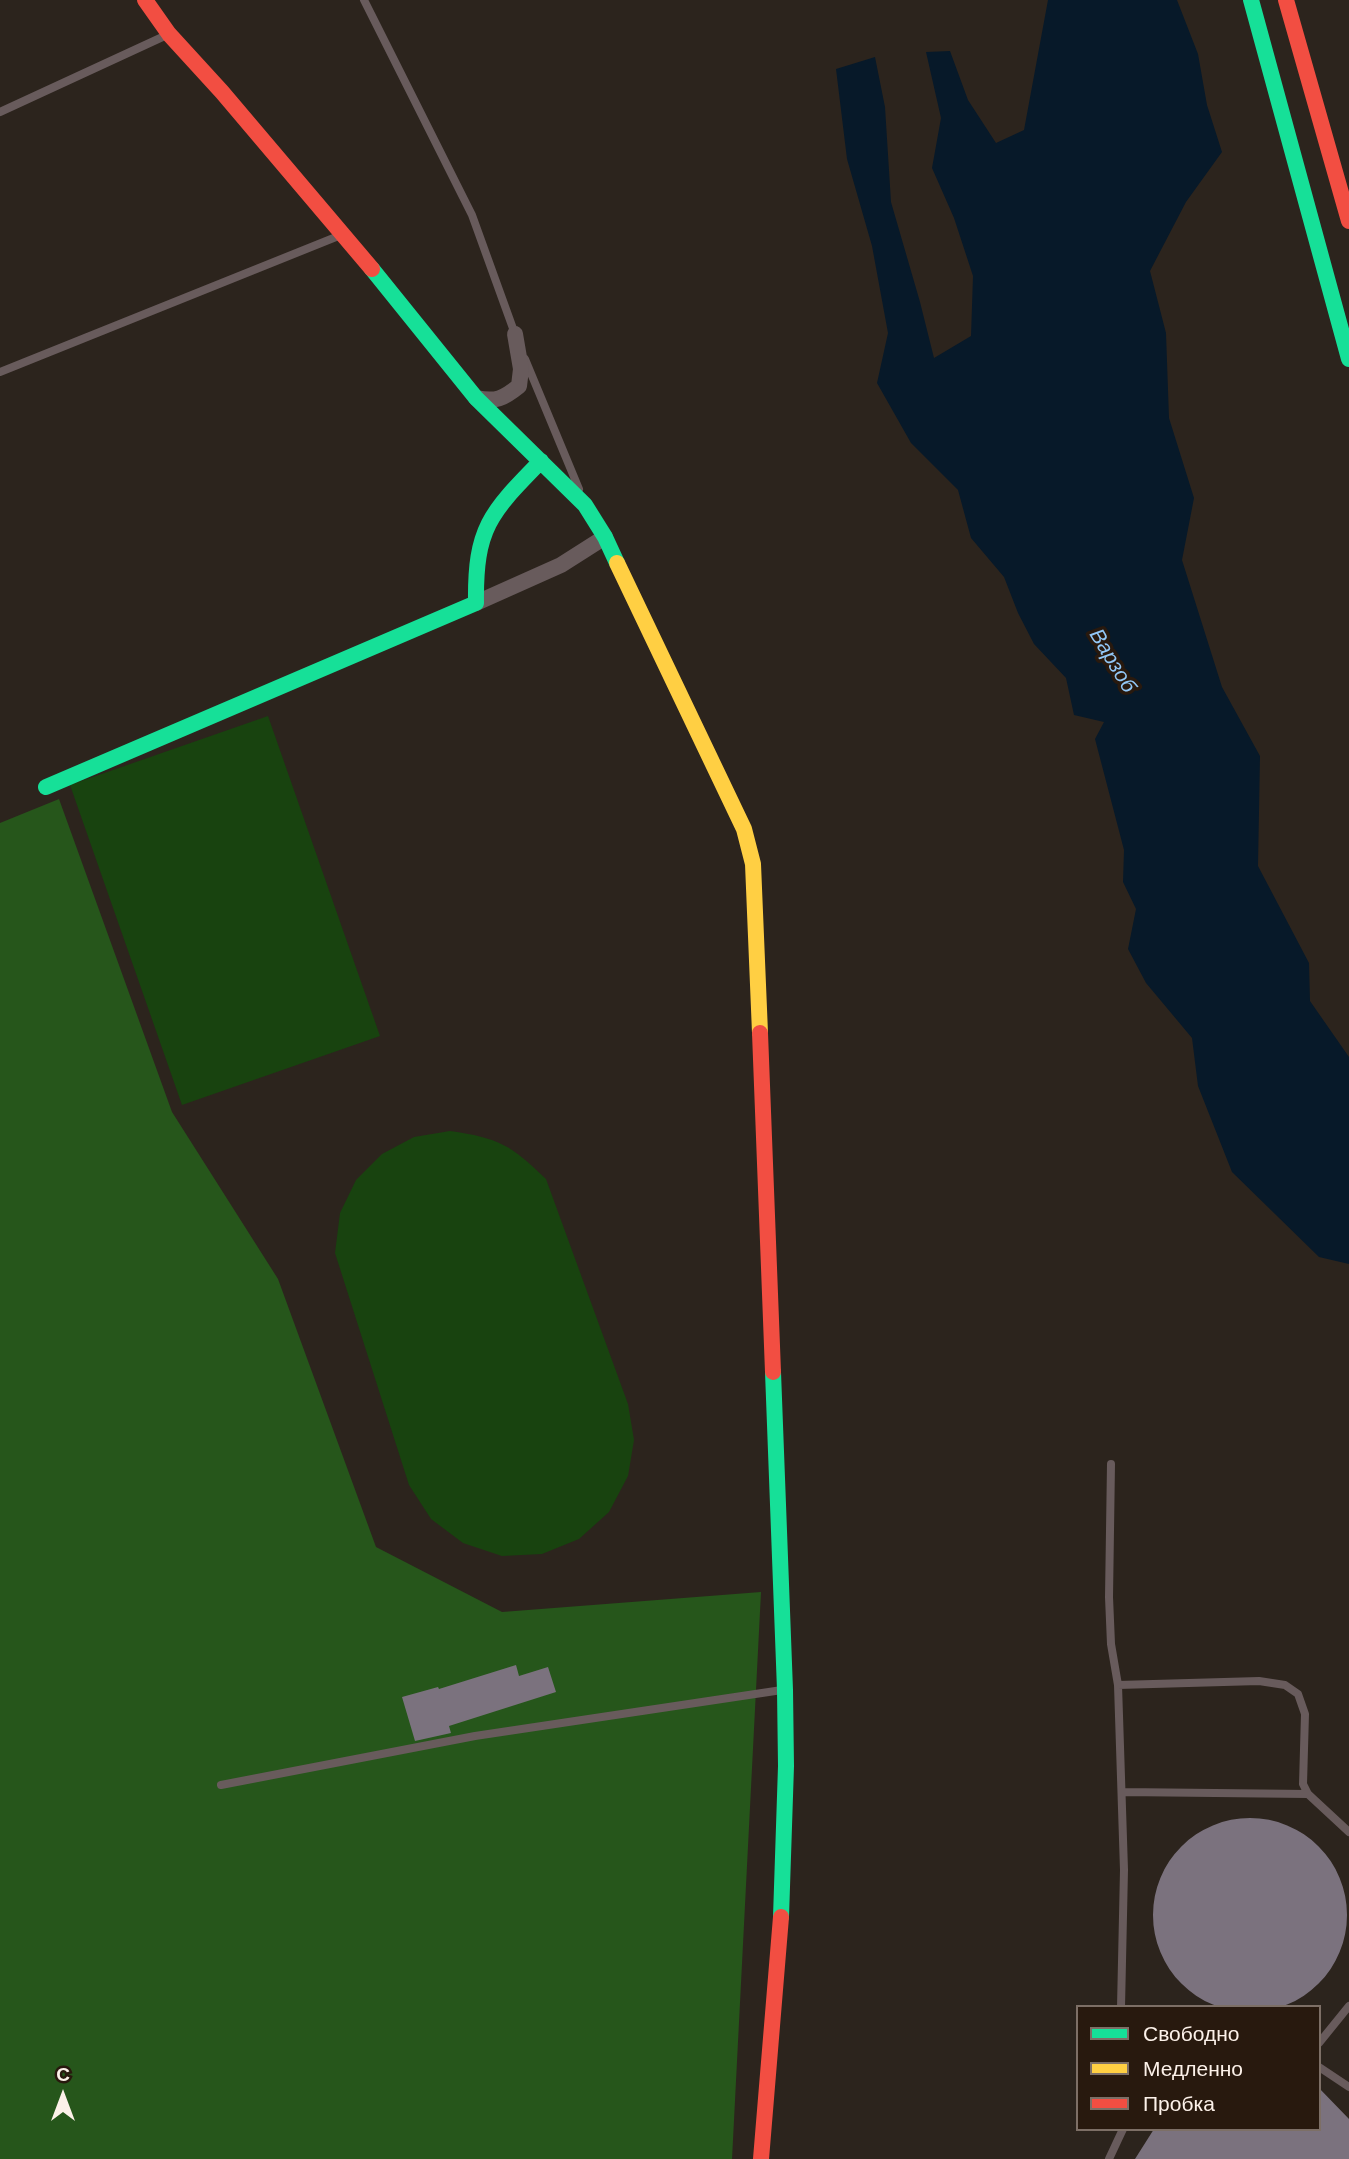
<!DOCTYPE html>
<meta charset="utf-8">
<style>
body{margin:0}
#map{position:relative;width:1349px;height:2159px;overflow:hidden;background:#2c241d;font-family:Arial,sans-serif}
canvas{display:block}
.legend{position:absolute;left:1076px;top:2005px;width:245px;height:126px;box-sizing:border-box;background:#28190e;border:2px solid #7d6f66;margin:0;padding:9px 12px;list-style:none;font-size:21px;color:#fcf1e9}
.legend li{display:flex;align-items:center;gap:14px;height:35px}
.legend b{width:35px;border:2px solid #7d6f66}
.north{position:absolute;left:28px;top:2061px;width:70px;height:70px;-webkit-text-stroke:5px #28190e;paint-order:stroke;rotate:0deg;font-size:19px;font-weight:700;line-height:28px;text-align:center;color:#fcf1e9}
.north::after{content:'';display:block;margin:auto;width:24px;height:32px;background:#fcf1e9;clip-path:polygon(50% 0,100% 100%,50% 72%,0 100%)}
</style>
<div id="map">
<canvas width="1349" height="2159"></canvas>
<ul class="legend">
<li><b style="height:9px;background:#16e098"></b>Свободно</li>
<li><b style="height:9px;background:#ffcf43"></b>Медленно</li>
<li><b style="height:9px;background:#f24e42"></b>Пробка</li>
</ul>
<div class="north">С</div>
</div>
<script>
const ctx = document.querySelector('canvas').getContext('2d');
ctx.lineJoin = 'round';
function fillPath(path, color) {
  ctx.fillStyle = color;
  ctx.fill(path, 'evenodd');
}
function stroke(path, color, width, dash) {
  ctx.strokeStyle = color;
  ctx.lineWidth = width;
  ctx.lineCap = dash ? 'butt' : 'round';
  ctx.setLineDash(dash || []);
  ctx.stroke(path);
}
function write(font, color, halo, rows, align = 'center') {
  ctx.font = font + ' Arial,sans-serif';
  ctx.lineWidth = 7;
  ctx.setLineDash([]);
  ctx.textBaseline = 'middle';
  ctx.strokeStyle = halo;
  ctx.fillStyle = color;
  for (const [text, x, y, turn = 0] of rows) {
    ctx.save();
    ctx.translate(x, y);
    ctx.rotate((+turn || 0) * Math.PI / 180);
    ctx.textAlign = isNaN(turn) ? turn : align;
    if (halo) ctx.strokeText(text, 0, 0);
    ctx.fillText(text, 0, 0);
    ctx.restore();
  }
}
fillPath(new Path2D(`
 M268 716 380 1036 182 1105 70 785Z
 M450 1131C499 1138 511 1145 546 1179L628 1404 634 1440 628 1476 609 1512 579 1539 542 1554 502 1556 463 1543 431 1519 409 1485 335 1253 340 1213 356 1180 382 1154 414 1137Z`), '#18430f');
fillPath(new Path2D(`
 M59 799 172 1112 278 1279 376 1547 502 1612 761 1592 732 2159H0V823Z`), '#26561b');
fillPath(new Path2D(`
 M1048 0H1177L1198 54 1207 105 1222 152 1186 202 1150 271 1166 333 1169 418 1194 498 1182 560 1222 687 1260 756 1258 866 1309 963 1310 1001 1349 1057V1264L1319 1257 1232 1172 1198 1086 1192 1038 1146 983 1128 949 1136 909 1123 882 1124 850 1095 739 1104 722 1074 715 1066 678 1034 644 1018 613 1004 577 971 538 958 490 911 443 877 383 888 333 872 246 847 159 836 69 875 57 885 107 891 202 920 302 934 358 971 336 973 276 954 218 932 168 941 118 926 52 950 51 968 100 996 143 1024 130Z`), '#071929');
fillPath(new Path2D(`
 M516 1665 519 1676 548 1667 556 1692 449 1726 451 1733 415 1741 402 1697 438 1687 439 1689Z
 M1153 1915a97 97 0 1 1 194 0a97 97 0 1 1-194 0Z
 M1319 2088 1349 2119V2159H1135L1154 2129H1319Z`), '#7b727e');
stroke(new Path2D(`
 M364 0 472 215 515 334
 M0 112 169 34
 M525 359 579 489
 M0 372 341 235
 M1111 1464 1109 1597 1111 1644 1118 1685 1124 1870 1121 2007
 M1118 1685 1259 1681 1285 1685 1298 1694 1305 1714 1303 1784 1308 1794 1349 1832
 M221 1785 475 1736 782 1690
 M1122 1792 1308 1794
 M1319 2043 1349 2006
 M1319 2067 1349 2087
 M1109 2159 1123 2129`), '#685b5c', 8);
stroke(new Path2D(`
 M476 398C496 402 503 399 519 386L521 369 515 334
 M476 603 561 565 605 537`), '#685b5c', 16);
stroke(new Path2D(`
 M1251 0 1349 359
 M372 269 476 398 585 505 605 537 617 563
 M46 787 476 603C475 528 490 513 541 461
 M773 1372 785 1690 786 1766 781 1917`), '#16e098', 16);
stroke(new Path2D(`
 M617 563 744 829 753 864 760 1033`), '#ffcf43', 16);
stroke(new Path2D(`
 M145 0 169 34 222 92 372 269
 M1286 0 1349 221
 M760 1033 773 1372
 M761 2159 781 1917`), '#f24e42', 16);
write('italic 21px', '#92c7f6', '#28190e', [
 ["Варзоб",1112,661,59]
]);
</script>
